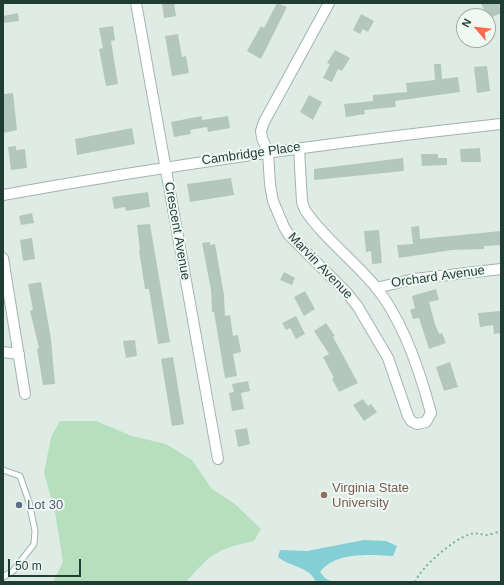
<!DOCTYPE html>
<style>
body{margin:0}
#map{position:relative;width:504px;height:585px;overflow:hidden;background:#dfece5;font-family:Arial,sans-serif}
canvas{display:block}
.frame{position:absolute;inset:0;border:4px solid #1f3d33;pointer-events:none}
.north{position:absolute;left:456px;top:8px;width:40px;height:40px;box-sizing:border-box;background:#f0f8f3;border:1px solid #9cada6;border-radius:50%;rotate:298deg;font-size:11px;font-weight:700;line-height:16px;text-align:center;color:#1f3d33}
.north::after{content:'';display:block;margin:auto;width:14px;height:18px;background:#fc6b4d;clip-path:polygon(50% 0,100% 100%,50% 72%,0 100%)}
.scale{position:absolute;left:8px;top:559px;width:73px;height:18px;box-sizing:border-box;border:2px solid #1f3d33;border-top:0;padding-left:5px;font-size:12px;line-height:14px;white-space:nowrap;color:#1f3d33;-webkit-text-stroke:3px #f0f8f3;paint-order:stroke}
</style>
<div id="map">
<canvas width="504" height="585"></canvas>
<div class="frame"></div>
<div class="north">N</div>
<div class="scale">50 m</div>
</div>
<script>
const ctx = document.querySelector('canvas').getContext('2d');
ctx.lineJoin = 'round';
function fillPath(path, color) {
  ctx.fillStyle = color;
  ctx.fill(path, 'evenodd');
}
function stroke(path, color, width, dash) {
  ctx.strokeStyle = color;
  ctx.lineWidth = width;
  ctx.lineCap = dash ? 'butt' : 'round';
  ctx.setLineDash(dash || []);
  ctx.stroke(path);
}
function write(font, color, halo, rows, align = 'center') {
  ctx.font = font + ' Arial,sans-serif';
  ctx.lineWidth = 4;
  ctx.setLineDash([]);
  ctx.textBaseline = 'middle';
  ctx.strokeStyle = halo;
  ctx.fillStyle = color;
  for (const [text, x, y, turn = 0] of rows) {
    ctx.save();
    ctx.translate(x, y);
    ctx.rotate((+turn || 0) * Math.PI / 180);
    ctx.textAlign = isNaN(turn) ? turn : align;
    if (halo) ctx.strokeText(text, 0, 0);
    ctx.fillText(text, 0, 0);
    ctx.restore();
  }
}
fillPath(new Path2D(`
 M60 421H96L132 436 166 444 192 460 212 489 235 504 261 529 254 541C216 549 211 554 186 582H53L63 562 55 512 44 473 51 437Z`), '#b6dfbe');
fillPath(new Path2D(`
 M364 540 386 541 397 546 393 556C371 555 336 551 320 572L325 578 332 582H316C309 566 290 567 278 557L280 550 307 551Z`), '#83cfd5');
fillPath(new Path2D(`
 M162 3H174L176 16 164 18Z
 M277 3 287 7 261 59 247 51 261 26 264 28Z
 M481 3H499L501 13 488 19Z
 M18 13 19 21 3 23V16Z
 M361 14 374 21 368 32 363 29 360 34 353 30Z
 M113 26 115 40 111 41 118 84 106 86 99 49 103 48 99 28Z
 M178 34 182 57 186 56 189 73 172 76 165 36Z
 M335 50 350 58 342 71 338 69 332 82 323 78 330 64 327 63Z
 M434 64H441L442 79 458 77 460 92 395 101 396 107 364 110 365 114 346 117 344 104 373 101V95L407 92 406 83 435 80Z
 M487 66 490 91 477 93 474 67Z
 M13 93 17 130 3 133V94Z
 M309 95 322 102 313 120 300 112Z
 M202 116V120L228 116 230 128 208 132 207 127 190 130 191 134 174 137 171 122Z
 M132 128 135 144 77 155 75 139Z
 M16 146V150L25 149 27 168 11 170 8 147Z
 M480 148 481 162H461L460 149Z
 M421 154H438V158H447V165L422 166Z
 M403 158 404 171 314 180V169Z
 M231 178 234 195 190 202 187 184Z
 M148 192 150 207 126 211 125 207 114 209 112 197Z
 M32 213 34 223 21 225 19 216Z
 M150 224 170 342 158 344 149 289H145L139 250H140L137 225Z
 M419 226 420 239 501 231V245L484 246V249L452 250 399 258 397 245 413 244 411 227Z
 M379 230 382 263 372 264 371 251 366 252 364 231Z
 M32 238 35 259 23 261 20 240Z
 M210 242V245L215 244 224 295 225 316 230 315 233 336 238 335 241 352 233 354 237 376 225 378 214 312H212L211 290 202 243Z
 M284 272 295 278 292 285 280 280Z
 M41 282 51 339 55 384 43 385 37 349 39 348 30 311 33 310 28 284Z
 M436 289 439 300 429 302 435 324 439 334 442 333 446 343 429 349 419 318 413 319 410 310 415 308 412 296Z
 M305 291 315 309 304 316 294 297Z
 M500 311 501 333 494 334 493 325 480 327 478 313Z
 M296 316 305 334 296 339 290 328 286 330 282 323Z
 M326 323 335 336 333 337 358 383 339 392 332 379 334 378 323 357 329 354 314 331Z
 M135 340 137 356 126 358 123 341Z
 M173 357 184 424 172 426 161 359Z
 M450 362 458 387 444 391 436 367Z
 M248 381 250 391 241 393 244 409 232 411 229 393 234 392 232 384Z
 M363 399 368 406 371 404 377 412 364 421 353 405Z
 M247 428 250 444 238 447 235 430Z`), '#b4c7be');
const lane = new Path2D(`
 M3 470 20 476 29 502 35 531 34 544 13 571 3 577`);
const street = new Path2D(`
 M136 3 218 459
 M299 148 302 202 305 210C322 236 354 261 375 286 403 320 420 371 431 413L426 422 417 424 411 421 408 416 388 358 358 307 347 293 289 235 284 227 273 201 270 184 268 152 262 138 261 131 264 122 329 3
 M3 195C169 165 334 142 501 124
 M3 258 25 394
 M376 288 414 279 501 269
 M3 352 19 354`);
stroke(lane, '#a2b4ac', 7);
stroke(street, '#a2b4ac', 12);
stroke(new Path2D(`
 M415 582C421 567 453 540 468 535 475 532 479 534 486 535 490 535 497 532 501 531`), '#7db29e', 2, [2, 3]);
stroke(lane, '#fff', 5);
stroke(street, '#fff', 10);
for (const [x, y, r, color] of [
 [324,495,4,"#8d6e63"],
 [19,505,4,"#5c6f8a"]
]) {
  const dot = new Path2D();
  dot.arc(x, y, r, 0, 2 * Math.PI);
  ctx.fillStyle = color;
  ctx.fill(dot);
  stroke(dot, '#f0f8f3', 1.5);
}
write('13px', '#1f3d33', '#f0f8f3', [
 ["Cambridge Place",251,154,-8],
 ["Crescent Avenue",177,231,80],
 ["Marvin Avenue",320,266,46],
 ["Orchard Avenue",438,277,-8]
]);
write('13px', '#785e54', '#f0f8f3', [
 ["Virginia State",332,488],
 ["University",332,503]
], 'left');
write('13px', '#4e5e75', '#f0f8f3', [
 ["Lot 30",27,505]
], 'left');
</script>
